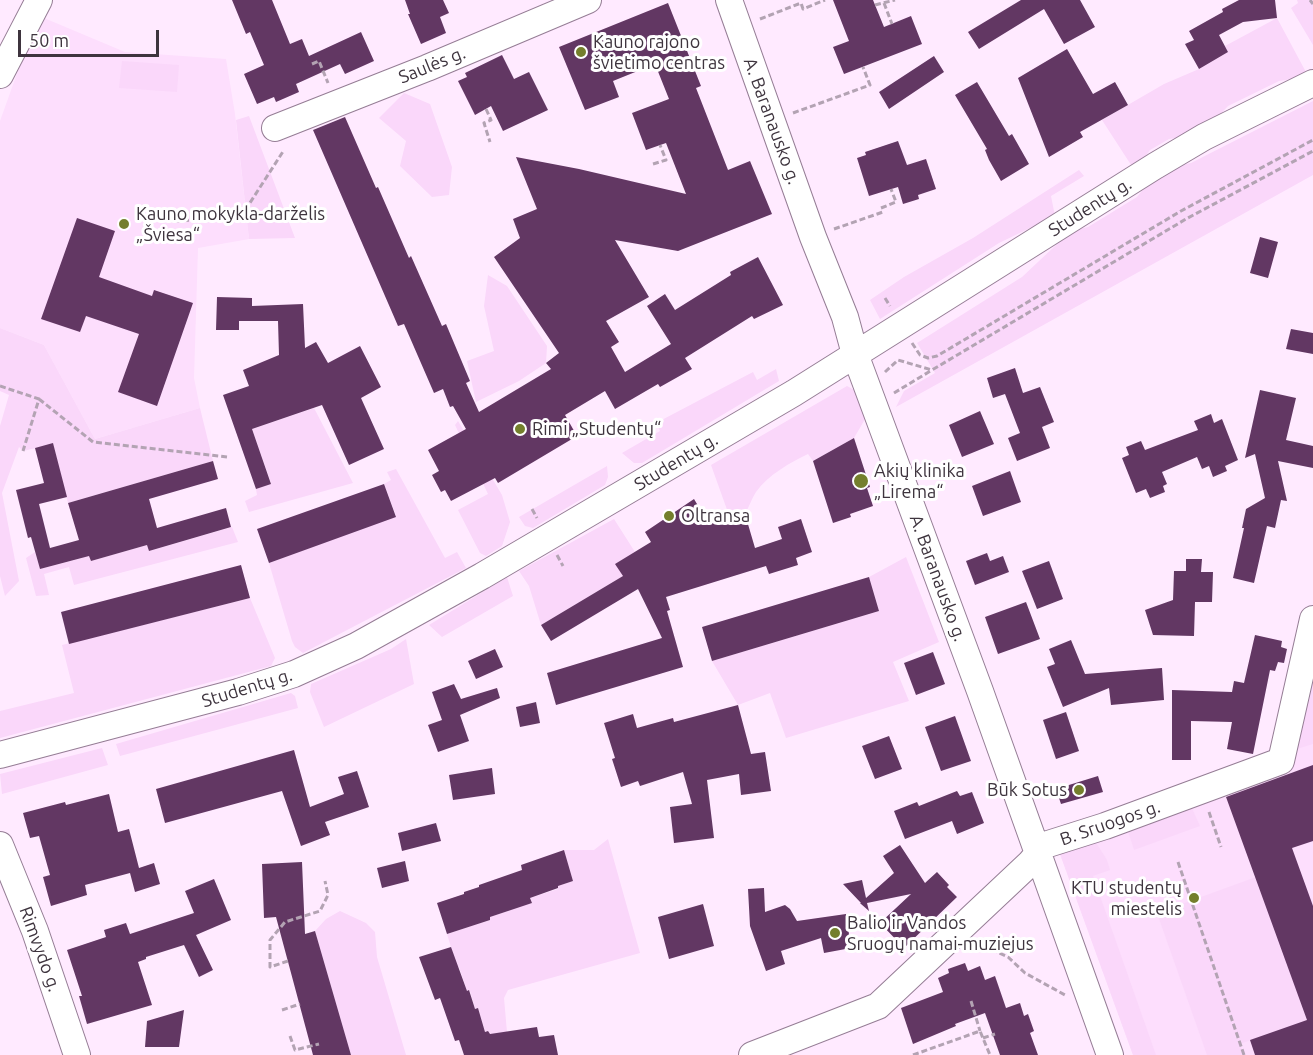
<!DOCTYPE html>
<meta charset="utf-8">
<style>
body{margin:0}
#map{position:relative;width:1313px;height:1055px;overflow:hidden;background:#ffeaff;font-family:Ubuntu,sans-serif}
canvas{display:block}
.scale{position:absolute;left:18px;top:30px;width:141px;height:27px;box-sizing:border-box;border:3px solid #3e343e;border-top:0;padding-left:8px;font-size:18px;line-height:21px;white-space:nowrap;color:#3e343e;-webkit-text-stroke:4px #fff;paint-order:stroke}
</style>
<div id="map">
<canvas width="1313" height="1055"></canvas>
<div class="scale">50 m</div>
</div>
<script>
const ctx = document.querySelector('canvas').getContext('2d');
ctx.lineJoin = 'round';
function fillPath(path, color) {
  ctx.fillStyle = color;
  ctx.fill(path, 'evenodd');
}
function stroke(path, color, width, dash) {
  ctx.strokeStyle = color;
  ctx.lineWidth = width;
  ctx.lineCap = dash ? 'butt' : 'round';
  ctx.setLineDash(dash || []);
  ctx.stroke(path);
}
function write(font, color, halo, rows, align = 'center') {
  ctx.font = font + ' Ubuntu,sans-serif';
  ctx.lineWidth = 6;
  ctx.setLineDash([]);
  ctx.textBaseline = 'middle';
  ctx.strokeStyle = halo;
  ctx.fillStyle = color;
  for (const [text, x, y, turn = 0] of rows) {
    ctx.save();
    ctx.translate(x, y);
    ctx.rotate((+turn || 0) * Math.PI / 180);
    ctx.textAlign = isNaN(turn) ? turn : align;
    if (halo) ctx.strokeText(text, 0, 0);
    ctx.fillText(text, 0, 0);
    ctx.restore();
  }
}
fillPath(new Path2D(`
 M44 18 125 52 226 59 235 114 249 239 198 248 194 378 200 408 95 439 44 345 0 328V121L19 68Z
 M1313 672V1055H1133L1060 854 1294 764Z`), '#fddefd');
fillPath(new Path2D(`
 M1297 0H1313V45L1291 8 1298 3Z
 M1277 18 1307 74 1299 78 1279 81 1228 106 1214 121 1188 136 1169 139 1150 150 1140 164 1133 168 1102 120 1164 84 1199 69 1228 52 1225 46Z
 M122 61 179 65 177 92 119 88Z
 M404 93 430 104 452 167 449 195 432 197 400 166 406 141 379 118Z
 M1313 101V175L896 407 904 391 935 373 917 343 1022 277 1071 231 1088 227 1137 197 1149 182 1173 167 1191 163Z
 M249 116 295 238 249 239 236 120Z
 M1079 170 1084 176 1051 196 1055 216 999 243 880 319 870 300 904 277 973 238Z
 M488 275 507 286 547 346 546 363 519 381 476 402 467 361 494 351 484 306Z
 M0 328 44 345 95 439 200 408 213 461 68 503 53 444 23 451 19 447 2 493 19 581 5 596 0 576V426L9 395 0 391Z
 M776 369 779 381 642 463H634L622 453 660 431 656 423 753 372 757 380Z
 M847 386 858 392 868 414 854 438 813 461 808 454C791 462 768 475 756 492 752 498 749 507 745 514L730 518 711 465Z
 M314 408 353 483 249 512 245 501 257 495 256 489 271 483 252 429Z
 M458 421 502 495 510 522 502 546 486 556 480 553 458 510 488 494 455 425Z
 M607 466 608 477 605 485 533 528 525 526 519 517Z
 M396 469 445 558 457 552 466 568 303 653 295 647 292 641 269 563 396 516 384 484 391 480 387 472Z
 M614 519 635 552 616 564 623 576 541 625 529 586 519 571Z
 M232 527 238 542 74 585 69 567 44 574 49 595 36 596 26 558 35 552 40 569 82 558 86 544 91 561 147 545 149 551Z
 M906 557 939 642 893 662 909 701 786 738 770 693 738 705 712 661 879 611 869 577Z
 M507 577 513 596 442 637 429 625Z
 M250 598 275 658 271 666 0 738V711L74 693 62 645Z
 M406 639 414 684 324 727 310 692 311 684 391 649Z
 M1313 672V744L1297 749Z
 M291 693 295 696 298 708 120 756 116 744Z
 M102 748 108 765 2 794 0 774Z
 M1190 804 1200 826 1134 850 1127 828Z
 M608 839 640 953 508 990 504 998 509 1055 492 1043 488 1031 485 1032 478 1008 475 1009 470 991H467L459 967H457L447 934 490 920V917L508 911V909L532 903 530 898 558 889V886L573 881 564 850H594Z
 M1095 841 1107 860 1110 870 1093 876 1156 1055H1133L1060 854Z
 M1256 877 1313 1036 1294 1055 1284 1028 1240 1044 1244 1055H1207L1157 913Z
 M340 911 366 923 375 932 377 957 406 1055H351L315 931 326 919Z`), '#fad7fa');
fillPath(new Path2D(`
 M232 0H272L290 44 302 39 309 56 361 32 374 61 345 74 340 64 296 84 299 92 276 102 274 97 257 104 244 74 264 65 250 32 246 34Z
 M405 0H443L449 13 440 17 446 33 421 44 408 14H410Z
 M833 0H873L884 27 911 16 922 44 844 74 833 47 849 41Z
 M1021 0H1080L1095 27 1064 44 1044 9 979 49 968 32Z
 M1239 0H1275L1277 18 1243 22 1219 35 1228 52 1199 69 1185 44 1194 40 1189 31 1223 12 1222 9Z
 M668 3 701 86 696 88 728 170 750 161 772 214 678 251 615 240 649 297 606 321 619 342 611 347 625 372 671 344 647 306 665 294 675 310 731 275 730 272 758 257 783 305 754 319 752 316 685 358 692 369 660 387 658 384 615 409 605 391 565 415 577 436 498 483 495 478 451 501 445 490 441 492 432 475 439 471 428 450 466 429 453 406 450 407 443 389 434 393 404 324 398 326 313 130 345 117 376 188 378 187 409 258 411 256 442 326 446 324 470 381 466 383 479 412 551 369 546 363 559 353 494 257 520 238 513 219 537 209 516 157 579 169 686 194 666 143 646 150 632 113 669 99 655 64 613 81 619 97 585 110 559 47Z
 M1067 49 1093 94 1115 82 1128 105 1080 132 1083 137 1049 157 1018 78Z
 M502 55 514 79 529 72 548 110 503 131 491 106 475 115 458 81 467 77 465 73Z
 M934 56 944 72 889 109 879 92Z
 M977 82 1009 136 1012 134 1029 164 1001 181 989 160 985 150 987 149 955 95Z
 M898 141 907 165 926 159 936 189 918 195 919 199 903 204 898 187 869 196 857 158 866 155 865 152Z
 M77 218 115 231 99 277 152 296 154 290 193 303 157 406 118 392 139 334 86 316 80 332 41 319Z
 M1260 237 1278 242 1268 278 1250 273Z
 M217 297 252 298V306L303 304 305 348 316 342 328 363 360 346 381 387 361 398 384 449 349 465 322 405 252 429 271 484 256 489 223 395 249 386 243 370 279 355 278 321H239V330H216Z
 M1291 329 1313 333V354L1286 349Z
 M1015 368 1023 393 1040 387 1054 422 1042 427 1050 448 1017 461 1008 438 1020 433 1005 394 993 398 987 378Z
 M1260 390 1296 398 1286 440 1313 446V468L1278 461 1287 501 1281 500 1275 528 1267 526 1254 583 1233 578 1244 528H1242L1246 509 1265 498 1255 454 1245 458Z
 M980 411 994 444 962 457 949 425Z
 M1211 414 1214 423 1222 419 1238 460 1225 466 1227 471 1213 477 1209 466 1202 469 1197 457 1162 472 1167 484 1163 486 1165 492 1150 498 1146 489 1136 493 1122 458 1129 455 1126 447 1141 441 1145 450 1166 442 1198 430 1194 421Z
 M854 438 870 487 867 488 873 506 850 514 851 517 833 523 813 461Z
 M53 443 67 497 39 504 50 548 79 540 68 503 213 461 218 479 149 499 157 528 226 508 231 527 149 551 147 545 91 561 89 556 40 569 31 537 28 538 16 490 44 483 35 448Z
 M1010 471 1021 502 983 516 972 486Z
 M384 484 396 517 269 563 257 529Z
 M694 499 709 524 745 514 755 548 782 539 778 527 801 519 812 552 796 558 798 565 769 574 766 566 666 597 670 610 667 611 683 667 556 705 547 673 662 638 638 589 551 641 541 625 623 576 615 564 651 542 645 532Z
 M987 553 990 561 1003 556 1009 572 975 585 966 561Z
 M1186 559H1202L1201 572H1213L1212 602H1195L1194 636 1153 635 1145 610 1173 600 1174 571H1186Z
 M1049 561 1063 599 1037 609 1022 571Z
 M241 565 250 598 69 644 61 612Z
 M869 577 879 611 712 661 702 627Z
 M1026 602 1040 639 998 654 985 617Z
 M1255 635 1282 641 1281 647 1287 649 1284 663 1278 662 1275 671 1270 670 1253 754 1227 749 1232 722 1191 721V760H1172V690L1232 692 1234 681 1244 683Z
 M1071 640 1085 674 1162 668 1164 700 1111 705 1109 688 1063 707 1047 667 1055 664 1049 649Z
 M495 649 503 667 476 679 468 661Z
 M933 652 945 684 916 695 904 663Z
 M454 684 461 699 497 688 500 698 460 715 469 741 438 752 428 725 442 720 432 692Z
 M536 702 540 723 520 727 516 707Z
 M738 705 751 754 765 752 771 791 741 795 739 774 707 780 714 838 674 843 670 807 692 804 683 772 640 786 638 781 621 787 612 759 615 758 604 723 633 714 637 728 673 718 674 722Z
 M1066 712 1079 751 1056 759 1043 720Z
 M955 716 971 761 941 771 925 727Z
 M889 736 902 769 875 779 862 746Z
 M294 750 310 807 344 794 338 777 357 771 369 807 325 822 330 835 301 846 282 791 165 823 156 789Z
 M1313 765V841L1292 848 1313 906V1055H1255L1250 1040 1307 1020 1226 797Z
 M492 768 495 794 453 800 449 775Z
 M1098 776 1103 792 1061 804 1056 789Z
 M957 791 960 796 972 792 984 823 957 834 952 821 905 839 894 811 917 802 919 806Z
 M109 794 118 832 129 829 139 868 154 863 160 884 135 892 130 873 85 885 87 895 51 906 43 877 50 875 39 836 30 838 23 813 65 802 66 805Z
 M436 823 441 841 402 851 398 833Z
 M900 845 925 883 937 872 949 885 947 887 957 897 904 948 880 923 911 894 867 903 869 911 861 904H860L861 903 843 884 862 880 866 898 894 873 883 856Z
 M564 850 573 881 558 886V888L530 898 532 903 490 917V920L447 934 437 903 464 894V892L479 887V885L522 870 521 865Z
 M405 861 409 881 382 888 377 868Z
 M302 862 305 934 315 931 351 1055H313L276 917 264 918 262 864Z
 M214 879 231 920 196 935 213 970 199 977 184 945 146 957V959L138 962 152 1005 87 1024 79 996H82L67 950 106 937 104 930 126 923 130 934 194 913 185 891Z
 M764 888 765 912 785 905 790 909 797 921 846 914 851 948 824 953 821 938 781 951 785 964 766 971 750 926 748 889Z
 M703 904 714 946 669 959 658 917Z
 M451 947 467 991 469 990 475 1009 478 1008 485 1032 488 1031 490 1034 537 1027 539 1037 554 1035 558 1055H464L459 1040 455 1041 440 998 435 1000 419 957Z
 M965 963 968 971 980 966 985 980 995 976 1006 1008 1020 1003 1024 1016 1028 1014 1034 1031 1030 1033 1038 1055H1000L985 1013 955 1024 956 1026 913 1044 901 1008 943 992 938 978 949 973 948 969Z
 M184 1010 179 1047H145L147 1021Z`), '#623763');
const minor = new Path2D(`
 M729 0 813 237 845 317 855 354 980 691 1110 1055
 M0 75 39 0
 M275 128 427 68 588 0
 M0 755 238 692 294 674 356 646 482 576 794 393 1155 166 1204 137 1313 83
 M0 845 35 931 77 1055
 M752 1055 878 1006 1030 863 1045 845 1105 826 1281 761 1313 619`);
stroke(minor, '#957d95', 28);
stroke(new Path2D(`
 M1310 0 1313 4
 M884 3 892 24
 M875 5 895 0
 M760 19 801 3 803 9 825 0
 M312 64 319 61 328 83
 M486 109 491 120 484 123 490 142
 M793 113 870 85 863 67
 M653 164 666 160 660 145
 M881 208 896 202 891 189
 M174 221 211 219 246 209 284 150
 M834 229 883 212
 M885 298 890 306
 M912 343 920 355 928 358 937 356 1181 211 1313 140
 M885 372 898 360 932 370 1186 219 1313 151
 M0 386 39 399 23 451
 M894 393 932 370
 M39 399 93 442 227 457
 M532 509 537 518
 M557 555 563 566
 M1209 812 1221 847
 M1178 862 1244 1055
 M975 942 1008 957 1025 973 1065 995
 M288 961 270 967V940L285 922 320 911 328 895 325 881
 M971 1001 980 1031
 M282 1010 300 1004
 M290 1036 295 1050 319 1044
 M983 1038 995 1034
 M913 1055 980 1031 990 1055`), '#b3a3b3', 3, [6, 3]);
stroke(minor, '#fff', 26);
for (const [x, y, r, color] of [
 [581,52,6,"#747f2c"],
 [124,224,6,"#747f2c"],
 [520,429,6,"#747f2c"],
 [861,481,8,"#747f2c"],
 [669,516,6,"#747f2c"],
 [1079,790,6,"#747f2c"],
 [1194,898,6,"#747f2c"],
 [835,933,6,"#747f2c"]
]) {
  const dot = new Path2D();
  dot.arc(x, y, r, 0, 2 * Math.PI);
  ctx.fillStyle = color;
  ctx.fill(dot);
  stroke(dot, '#fff', 2);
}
write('18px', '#3e343e', '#fff', [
 ["Kauno rajono",593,42],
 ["švietimo centras",593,63],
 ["Kauno mokykla-darželis",136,214],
 ["„Šviesa“",136,235],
 ["Rimi „Studentų“",532,429],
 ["Akių klinika",874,471],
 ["„Lirema“",874,492],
 ["Oltransa",681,516],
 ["Būk Sotus",1067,790,"right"],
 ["KTU studentų",1182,888,"right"],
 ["miestelis",1182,909,"right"],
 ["Balio ir Vandos",847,923],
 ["Sruogų namai-muziejus",847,944]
], 'left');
write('18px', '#3e343e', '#fff', [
 ["Saulės g.",432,65,-22],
 ["A. Baranausko g.",772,121,70],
 ["Studentų g.",1090,207,-32],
 ["Studentų g.",676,462,-31],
 ["A. Baranausko g.",938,578,70],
 ["Studentų g.",247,688,-17],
 ["B. Sruogos g.",1110,823,-19],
 ["Rimvydo g.",40,949,70]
]);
</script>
